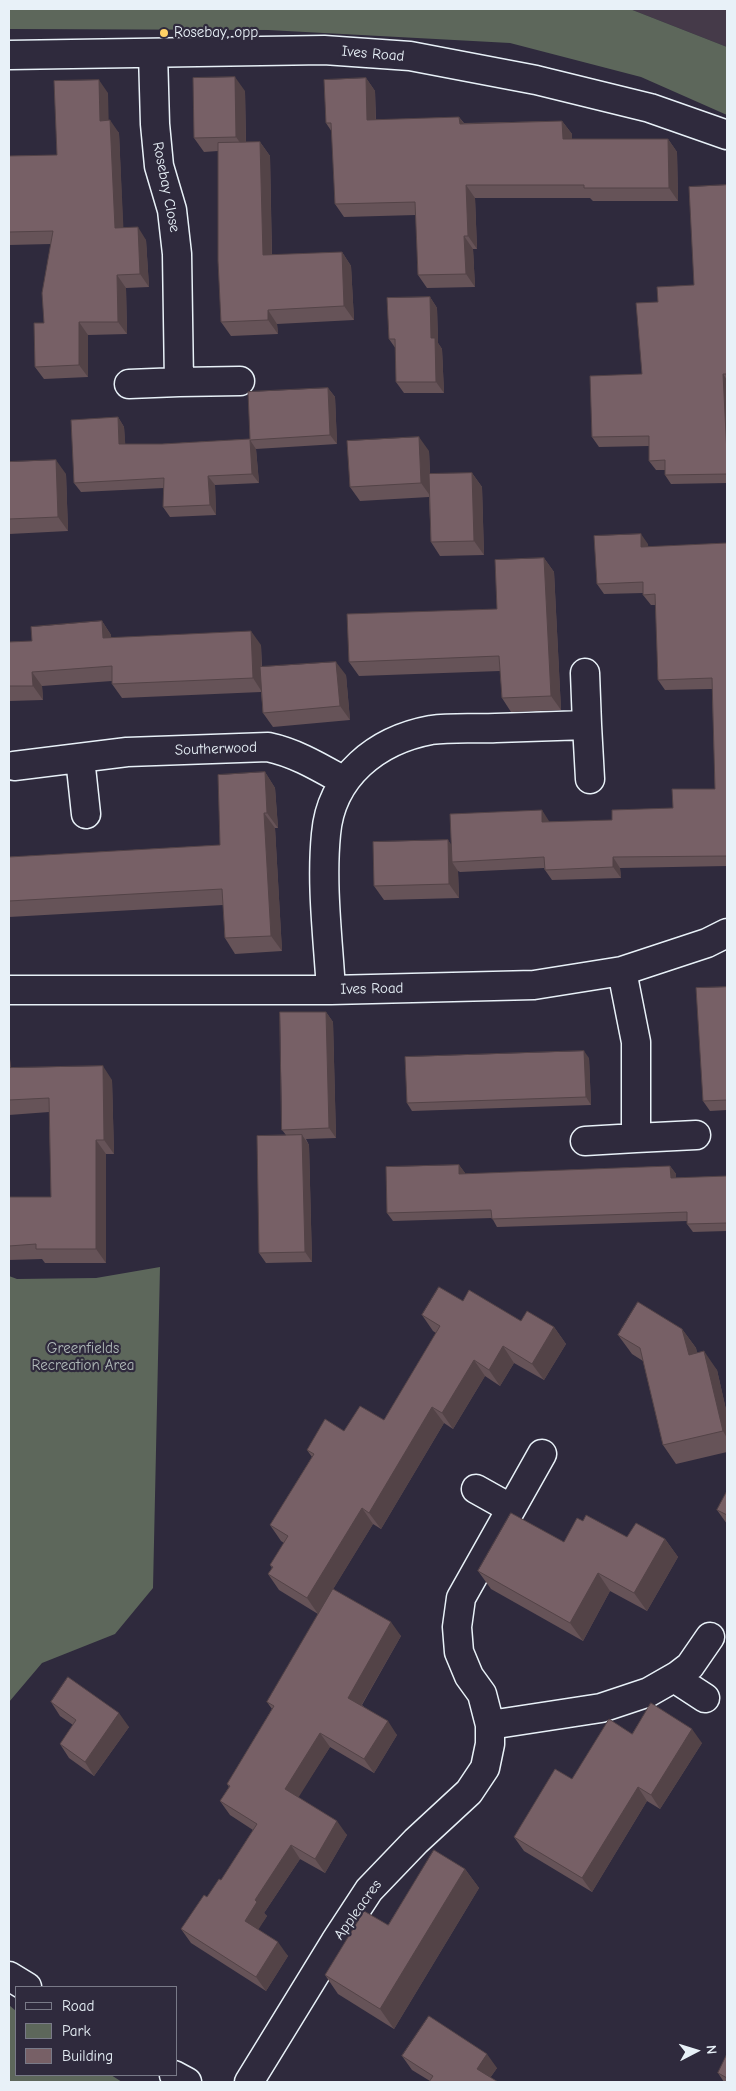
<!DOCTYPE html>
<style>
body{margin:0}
#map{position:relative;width:736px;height:2091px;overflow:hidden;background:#2f2a3d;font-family:"Comic Neue",sans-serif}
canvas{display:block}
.frame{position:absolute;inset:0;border:10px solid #e8f1f8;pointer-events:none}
.legend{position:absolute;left:15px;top:1986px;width:162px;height:90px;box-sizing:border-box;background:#2f2a3d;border:1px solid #797a88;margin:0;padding:6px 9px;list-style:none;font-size:15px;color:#e8f1f8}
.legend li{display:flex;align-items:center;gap:10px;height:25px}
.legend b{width:25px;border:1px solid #797a88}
.north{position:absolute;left:671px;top:2026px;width:50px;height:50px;-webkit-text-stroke:4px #2f2a3d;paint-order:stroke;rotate:85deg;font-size:14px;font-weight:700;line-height:20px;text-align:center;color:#e8f1f8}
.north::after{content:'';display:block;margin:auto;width:18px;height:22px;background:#e8f1f8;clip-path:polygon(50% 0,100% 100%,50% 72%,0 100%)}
</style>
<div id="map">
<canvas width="736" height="2091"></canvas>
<div class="frame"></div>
<ul class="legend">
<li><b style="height:6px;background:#2f2a3d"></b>Road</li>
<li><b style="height:14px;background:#5d675b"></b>Park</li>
<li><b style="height:14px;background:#776066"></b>Building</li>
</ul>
<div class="north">N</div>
</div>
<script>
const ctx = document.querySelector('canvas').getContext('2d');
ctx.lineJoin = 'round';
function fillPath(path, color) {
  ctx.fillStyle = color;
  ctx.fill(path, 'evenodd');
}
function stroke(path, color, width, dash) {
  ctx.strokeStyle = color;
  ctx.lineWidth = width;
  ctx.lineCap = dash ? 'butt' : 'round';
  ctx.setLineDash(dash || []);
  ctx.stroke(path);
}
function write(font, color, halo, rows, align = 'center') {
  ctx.font = font + ' "Comic Neue",sans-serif';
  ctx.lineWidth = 4.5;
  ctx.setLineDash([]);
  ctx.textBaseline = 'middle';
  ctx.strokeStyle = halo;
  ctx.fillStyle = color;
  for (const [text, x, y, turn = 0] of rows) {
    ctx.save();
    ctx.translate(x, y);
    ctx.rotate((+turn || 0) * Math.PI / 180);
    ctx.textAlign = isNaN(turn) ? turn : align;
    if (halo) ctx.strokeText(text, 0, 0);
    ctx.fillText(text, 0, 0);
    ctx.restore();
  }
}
fillPath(new Path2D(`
 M630 9H727V47Z`), '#453a49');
fillPath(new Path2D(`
 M9 9H630L727 47V115L641 77 510 43 268 30 9 29Z
 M160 1267 153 1588 115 1634 42 1663 9 1702V1276L17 1279 96 1278Z
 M9 2005 16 2011V2075H111L122 2082H9Z`), '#5d675b');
const street = new Path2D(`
 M153 53 155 124 159 166 172 210 177 254 179 382 240 381
 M9 55 324 50 410 56 536 80 650 108 727 135
 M129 384 179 382
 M585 673 587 725
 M80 758 86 814
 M14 766 127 752 268 747C296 753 319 767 344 781
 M9 990H331L534 985 622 971 707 943 727 933
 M331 990C328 939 321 885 326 834 331 776 377 740 431 730 452 727 475 729 496 728 527 727 557 726 587 725L590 779
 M636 1138 696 1135
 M585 1141 636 1138V1042L622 971
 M476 1489 510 1508
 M677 1676 682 1683 705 1698
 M490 1725 601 1708 649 1692 677 1676 690 1666 710 1637
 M249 2082 335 1942 369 1890 416 1841 469 1792 485 1768 490 1744V1725L482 1694 469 1676 459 1652 457 1627 461 1598 542 1454`);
const secondary = new Path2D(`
 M9 1976 27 1987
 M174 2075 187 2082`);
stroke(street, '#e8f1f8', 31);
stroke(secondary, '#e8f1f8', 31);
stroke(street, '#2f2a3d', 28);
stroke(secondary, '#2f2a3d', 28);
fillPath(new Path2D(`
 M366 78 375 91 376 120 459 117 464 123 562 121 572 134V139H668L677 152 678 201H593L590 198H475L477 249H473L475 287 427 288 418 275 416 215 344 217 335 204 332 132 326 123Z
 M245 91 246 142H260L270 156 272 255 342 252 351 266 354 320 277 324 278 334 231 336 221 322 218 151 204 152 194 138Z
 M108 93V121L119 133 123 228 146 240 149 287 126 288 127 334 88 335V377L44 379 35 367 44 323 51 244 9 245V156L57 155Z
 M727 185V483L671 484 665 475V470H656L649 461V446L599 447 592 437 642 374 658 302 694 285Z
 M430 297 437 308 438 343 442 349 444 393H404L396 382V349L389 339Z
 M328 388 335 397 337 444 256 449 259 483 215 485 216 515 170 517 163 507 164 488 81 492 74 483 118 417 124 427 125 444H162L250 439Z
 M429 451 430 474 472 473 482 487 484 555 440 556 431 542 429 497 360 501 350 487Z
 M9 462 66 474 68 531 9 534Z
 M727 543V866L620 868 621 878 552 880 545 870 544 868 460 872 458 871 459 898 384 900 374 886 448 840 451 845 549 821V822L612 820 673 808 715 789 712 689 665 690 658 680 656 605H651L643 595V593L604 594 597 584 648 544V547Z
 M544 558 554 572 561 710 511 712 502 698 500 671 359 676 349 662 497 609Z
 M102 621 111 635V637L261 645 262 667 346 675 350 720 273 727 263 713 261 692 122 698 112 684V681L42 686 43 700 9 701V642L32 641Z
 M265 772 275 788 278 828H275L282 951 235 954 225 938 223 905 9 917V857L220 845Z
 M727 987V1110L710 1111 703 1101Z
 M326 1012 333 1022 336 1138 306 1139 309 1145 312 1262 266 1263 259 1253 286 1135 282 1130Z
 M9 1057 10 1059 11 1068 112 1080 114 1154H106V1263H45L42 1259 9 1260V1197H51L49 1112 9 1115Z
 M589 1058 591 1105 412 1111 407 1103Z
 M459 1165 465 1173V1174L670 1166 676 1174V1178L727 1176V1231L693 1232 687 1224V1221L497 1227 492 1218 393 1221 387 1213Z
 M463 1301 521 1321 554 1327 566 1344 544 1380 514 1363 500 1386 485 1376 453 1429 444 1423 381 1529 373 1524 333 1589 401 1636 362 1705 397 1735 374 1773 330 1747 298 1797 347 1835 325 1873 300 1859 264 1913 267 1916 258 1929 288 1956 266 1991 191 1943 181 1929 221 1880 253 1830 230 1815 220 1801 229 1787 227 1784 272 1709 267 1702 318 1614 279 1590 268 1574 272 1568 270 1565 284 1543 281 1541 270 1525 312 1457 307 1450 344 1431 384 1420 436 1333 433 1331 422 1315Z
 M682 1329 696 1348 697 1353 717 1370 727 1414V1452L676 1464 663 1445 643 1361 632 1354 618 1335Z
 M727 1491V1524L717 1510Z
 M583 1521 627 1537 665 1539 678 1557 647 1611 610 1591 583 1641 491 1589 478 1571 564 1542Z
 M51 1702 129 1727 94 1776 69 1758 60 1744 73 1725 60 1716Z
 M632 1734 702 1743 660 1809 647 1801 592 1892 524 1851 514 1837 572 1779Z
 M465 1869 479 1888 394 2029 338 1994 325 1975 388 1925Z
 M727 2054V2082H724L718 2073Z
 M402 2056 497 2068 490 2078 430 2081 412 2070Z`), '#665358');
fillPath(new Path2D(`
 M235 77 245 91 246 151 236 137Z
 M366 78 375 91 376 133 367 120Z
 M99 80 108 93 109 134 100 121Z
 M459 117 468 130 460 124Z
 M110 120 119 133 124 240 115 228Z
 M562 121 572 134V152L563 139Z
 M668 139 677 152 678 201 669 188Z
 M260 142 270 156 272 269 263 255Z
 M466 185 475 198 477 249 468 236Z
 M138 227 146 240 149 287 140 274Z
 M464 236 473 249 475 287 466 274Z
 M342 252 351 266 354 320 344 306Z
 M117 275 126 288 127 334 118 322Z
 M430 297 437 308 438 343 442 349 444 393 436 382 431 338Z
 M268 310 277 324 278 334 268 320Z
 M79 322 88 335V377L79 365Z
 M723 374 727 380V454Z
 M328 388 335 397 337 444 330 435Z
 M118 417 124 427 126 453 119 444Z
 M419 437 429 451 431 497 421 483Z
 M250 440 256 449 259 483 252 474Z
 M56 460 66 474 68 531 58 517Z
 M472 473 482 487 484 555 474 541Z
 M208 476 215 485 216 515 210 505Z
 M641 534 648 544 649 558 641 547Z
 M544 558 554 572 561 710 551 696Z
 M102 621 111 635 112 652 103 638Z
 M251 631 261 645 262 692 253 678Z
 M336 662 346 675 350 720 340 706Z
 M32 672 42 686 43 700 33 686Z
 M265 772 275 788 278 828 267 813Z
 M542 810 549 821 550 832 542 822Z
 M264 813 275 828 282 951 271 936Z
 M448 840 458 854 452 862 458 871 459 898 449 884Z
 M613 857 620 868 621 878 613 867Z
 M326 1012 333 1022 336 1138 329 1128Z
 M584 1051 589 1058 591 1105 586 1097Z
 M9 1057 10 1059 12 1082 9 1078Z
 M103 1066 112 1080 114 1154 104 1140Z
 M302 1135 309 1145 312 1262 305 1252Z
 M96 1140 106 1154V1263L96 1249Z
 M459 1165 465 1173V1182L459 1174Z
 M670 1166 676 1174V1186L671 1178Z
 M554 1327 566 1344 544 1380 532 1364Z
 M682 1329 696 1348 702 1374 689 1355Z
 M503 1346 514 1363 500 1386 489 1370Z
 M704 1351 717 1370 727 1414V1438L723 1431Z
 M474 1360 485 1376 453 1429 442 1413Z
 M432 1407 444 1423 381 1529 369 1513Z
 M362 1508 373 1524 318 1614 307 1598Z
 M665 1539 678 1557 647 1611 634 1593Z
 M598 1573 610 1591 583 1641 570 1623Z
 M391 1622 401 1636 358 1711 348 1698Z
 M119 1713 129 1727 94 1776 85 1762Z
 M388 1721 397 1735 374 1773 364 1759Z
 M692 1729 702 1743 660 1809 651 1795Z
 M320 1733 330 1747 295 1803 285 1789Z
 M638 1787 647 1801 592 1892 582 1878Z
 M337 1821 347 1835 325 1873 315 1859Z
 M291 1845 300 1859 264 1913 267 1916 255 1935 245 1921 255 1900Z
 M465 1869 479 1888 394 2029 380 2009Z
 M278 1942 288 1956 266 1991 256 1977Z
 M487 2054 497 2068 487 2082 477 2069Z`), '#534347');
const building = new Path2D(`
 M235 77 236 137 194 138 193 78Z
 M366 78 367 120 459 117 460 124 562 121 563 139H668L669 188H584V185H466L468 236H464L466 274 418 275 415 202 335 204 331 123H326L324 80Z
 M99 80 100 121 110 120 115 228 138 227 140 274 117 275 118 322H79V365L35 367 34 323H44L42 293 53 231 9 232V156L57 155 54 81Z
 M260 142 263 255 342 252 344 306 268 310V320L221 322 218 261V143Z
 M727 185V374H723L727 454V474L665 475V460L649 461V436L592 437 590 376 642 374 636 303 658 302 657 287 694 285 689 187Z
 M430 297 431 338H435L436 382H396L395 339H389L387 298Z
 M328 388 330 435 250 440 252 474 208 476 210 505 163 507 164 478 74 483 71 420 118 417 119 444H162L250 439 248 392Z
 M419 437 421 483 350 487 347 441Z
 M56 460 58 517 9 519V462Z
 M472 473 474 541 431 542 429 474Z
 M641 534V547L727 543V856L613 857V867L545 870 544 857 452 862 450 814 542 810V822L612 820V810L673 808 672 789H715L712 678 658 680 655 594 643 595V582L597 584 594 536Z
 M544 558 551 696 502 698 499 656 349 662 347 614 497 609 495 560Z
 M102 621 103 638 251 631 253 678 112 684V666L32 672 33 686H9V642L32 641 31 627Z
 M336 662 340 706 263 713 260 667Z
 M265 772 267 813H264L271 936 225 938 222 889 9 901V857L220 845 218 775Z
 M448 840 449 884 374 886 373 842Z
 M727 987V1100L703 1101 696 988Z
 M280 1012H326L329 1128 282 1130Z
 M584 1051 586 1097 407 1103 405 1057Z
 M103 1066 104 1140H96V1249H36V1244L9 1246V1197H51L49 1098 9 1100V1068Z
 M302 1135 305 1252 259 1253 257 1136Z
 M459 1165V1174L670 1166 671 1178 727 1176V1223L687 1224V1212L492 1219 491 1210 387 1213 386 1167Z
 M439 1287 463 1301 469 1290 521 1321 527 1311 554 1327 532 1364 503 1346 489 1370 474 1360 442 1413 432 1407 369 1513 362 1508 307 1598 268 1574 273 1567 270 1565 288 1536 270 1525 314 1454 307 1450 325 1419 344 1431 360 1406 384 1420 440 1326 422 1315Z
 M638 1302 682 1329 689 1355 704 1351 723 1431 663 1445 640 1348 618 1335Z
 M727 1491V1515L717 1510Z
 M511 1513 564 1542 577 1518 583 1521 586 1515 627 1537 636 1523 665 1539 634 1593 598 1573 570 1623 478 1571Z
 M333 1589 391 1622 348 1698 388 1721 364 1759 320 1733 285 1789 337 1821 315 1859 291 1845 255 1900 257 1902 245 1921 278 1942 256 1977 181 1929 204 1895 207 1897 219 1879 221 1880 257 1824 220 1801 230 1786 227 1784 274 1706 267 1702Z
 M68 1677 119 1713 85 1762 60 1744 76 1720 51 1702Z
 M651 1703 692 1729 651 1795 638 1787 582 1878 514 1837 555 1769 572 1779 609 1719 632 1734Z
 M434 1850 465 1869 380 2009 325 1975 364 1911 388 1925Z
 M429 2016 487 2054 477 2069 498 2082H429L433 2076 402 2056Z
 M727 2054V2078L718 2073Z`);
fillPath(building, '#776066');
stroke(building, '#534347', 1);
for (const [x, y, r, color] of [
 [164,33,5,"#ffd166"]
]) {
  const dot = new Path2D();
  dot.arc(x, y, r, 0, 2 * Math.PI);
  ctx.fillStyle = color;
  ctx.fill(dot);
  stroke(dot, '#2f2a3d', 2);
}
write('15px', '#e8f1f8', '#2f2a3d', [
 ["Rosebay, opp",174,33]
], 'left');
write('15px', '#e8f1f8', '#2f2a3d', [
 ["Ives Road",373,54,5],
 ["Rosebay Close",166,187,79],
 ["Southerwood",216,749,-2],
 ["Ives Road",372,989,-1],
 ["Appleacres",358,1910,-54]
]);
write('15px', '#b0bab9', '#2f2a3d', [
 ["Greenfields",83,1349],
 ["Recreation Area",83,1366]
]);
</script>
